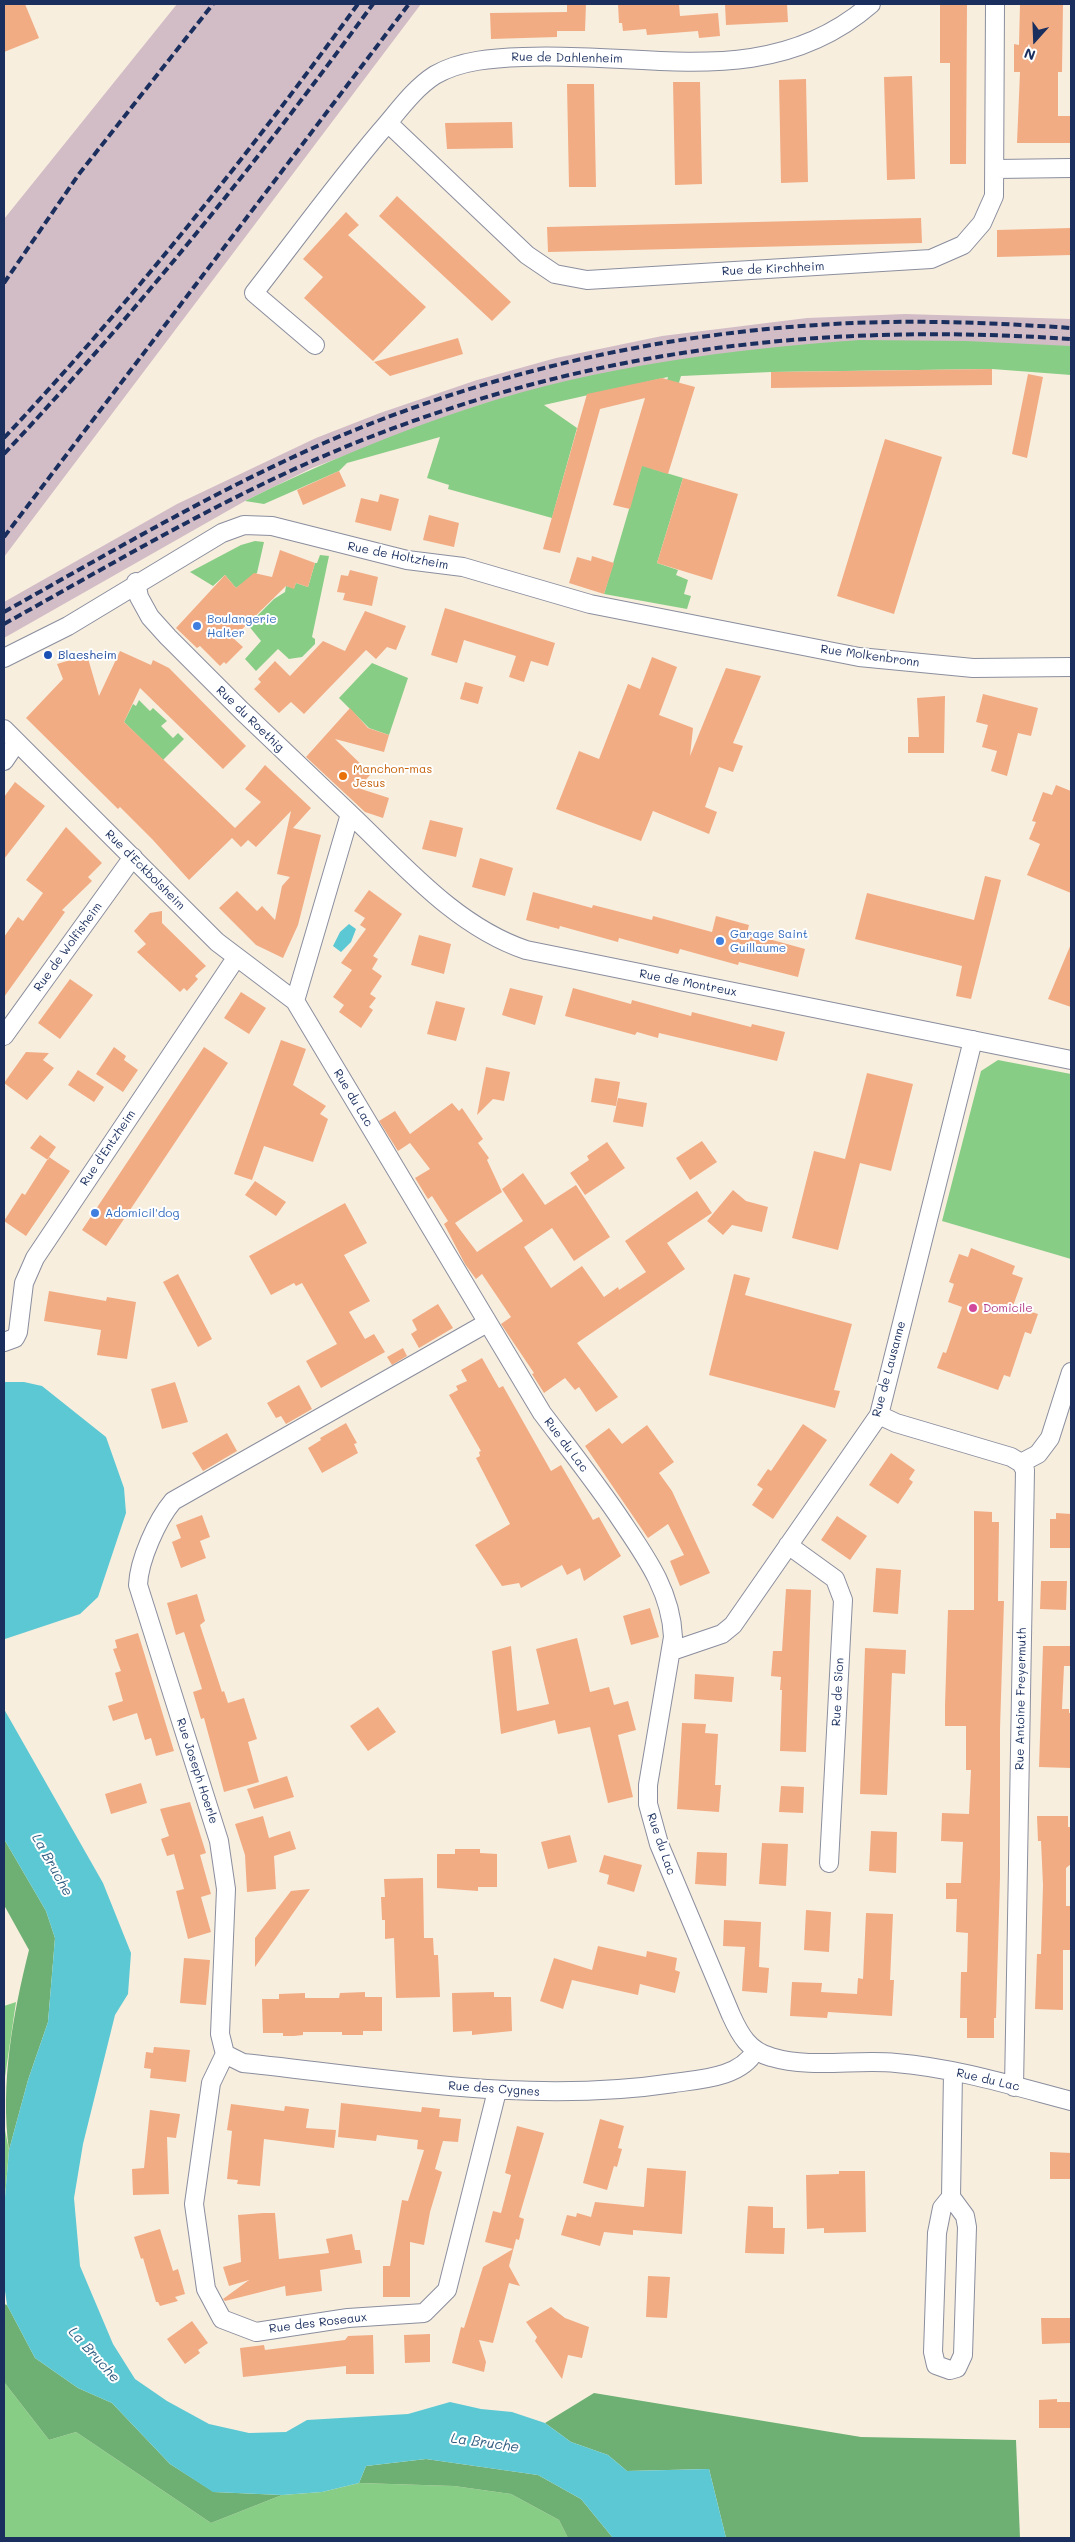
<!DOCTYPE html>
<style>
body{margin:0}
#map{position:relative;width:1075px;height:2542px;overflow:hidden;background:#f8eede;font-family:Mali,sans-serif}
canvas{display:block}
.frame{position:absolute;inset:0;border:5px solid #1b2f5e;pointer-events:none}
.north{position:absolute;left:1010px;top:15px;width:50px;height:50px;-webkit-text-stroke:4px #fff;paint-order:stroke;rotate:200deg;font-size:14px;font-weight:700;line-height:20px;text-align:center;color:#1b2f5e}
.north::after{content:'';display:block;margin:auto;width:18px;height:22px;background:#1b2f5e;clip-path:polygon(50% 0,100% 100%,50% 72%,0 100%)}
</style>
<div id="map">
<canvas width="1075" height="2542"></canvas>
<div class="frame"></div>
<div class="north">N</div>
</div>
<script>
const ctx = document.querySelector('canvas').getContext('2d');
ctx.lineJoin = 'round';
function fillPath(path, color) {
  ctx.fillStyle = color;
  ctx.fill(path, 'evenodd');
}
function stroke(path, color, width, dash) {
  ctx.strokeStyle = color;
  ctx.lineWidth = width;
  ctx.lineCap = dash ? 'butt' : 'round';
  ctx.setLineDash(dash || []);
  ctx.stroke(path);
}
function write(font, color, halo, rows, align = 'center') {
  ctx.font = font + ' Mali,sans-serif';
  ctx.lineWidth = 4;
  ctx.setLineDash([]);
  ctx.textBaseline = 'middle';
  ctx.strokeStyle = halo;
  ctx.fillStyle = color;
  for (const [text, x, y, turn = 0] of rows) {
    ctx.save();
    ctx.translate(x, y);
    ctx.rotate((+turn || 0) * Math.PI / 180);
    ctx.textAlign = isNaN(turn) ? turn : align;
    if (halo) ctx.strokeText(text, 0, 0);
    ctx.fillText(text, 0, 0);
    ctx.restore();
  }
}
fillPath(new Path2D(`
 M177 4H421L4 557V219Z
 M905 314 1071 319V347L555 385 476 406 312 468 245 501 4 638V602L177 504 316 438 380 413 477 380 556 358 662 336 807 318Z`), '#d2bdc6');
fillPath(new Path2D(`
 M860 340 966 341 1071 346V375L992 369 771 372 681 376 653 469 683 478 657 563 678 570 676 575 688 580 684 594 691 596 687 609 604 594 668 377 544 405 577 428 552 518 448 489 449 485 427 478 440 437 347 463 339 471 264 504 245 501C319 464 397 432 476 406 600 366 731 349 860 340Z
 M255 541 264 542 257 573 236 588 225 575 213 586 190 572 241 545Z
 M320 555 329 556 312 637 315 639V644L302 657 289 659 278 649 256 671 245 659 261 641 248 625 274 599 285 592 286 586 294 588 296 583 308 587 315 563H317Z
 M372 663 408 678 389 735 369 728 339 698Z
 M139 700 150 711 153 708 167 721 161 726 173 738 178 733 184 739 163 760 124 722 133 704 136 706Z
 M998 1060 1071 1074V1259L942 1221 981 1071Z
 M16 2002 4 2084V2006Z
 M4 2125 9 2150 4 2209Z
 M4 2382 49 2440 76 2432 211 2523 282 2495 322 2492 359 2483 454 2486 511 2494 559 2520 568 2538H4Z`), '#88cd86');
fillPath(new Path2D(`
 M4 1839 46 1911 55 1938 48 2022 28 2080 9 2150C0 2084 13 2014 29 1950L4 1905Z
 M4 2304 7 2305 35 2358 78 2388 112 2403 170 2464 214 2492 282 2495 211 2523 76 2432 49 2440 4 2382Z
 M594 2393 861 2437 1016 2440 1020 2538H726L709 2469 627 2471 608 2455 571 2442 545 2423Z
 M426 2459 538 2475 581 2499 613 2538H568L559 2520 511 2494 454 2486 359 2483 366 2466Z`), '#6eb073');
fillPath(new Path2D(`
 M349 924 356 929 351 942 341 952 333 946 340 932Z
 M4 1382H24L42 1386 106 1437 124 1488 126 1513 98 1597 80 1614 5 1639Z
 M4 1709 103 1883 131 1953 128 1994 115 2015 83 2144 74 2198 80 2266 113 2344 135 2379 167 2401 209 2424 249 2433 286 2432 307 2420 408 2414 450 2402 481 2409 512 2412 545 2423 571 2442 608 2455 627 2471 709 2469 726 2538H613L581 2499 538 2475 426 2459 366 2466 359 2483 322 2492 282 2495 213 2492 170 2464 112 2403 78 2388 35 2358 7 2305 4 2284V2209L9 2150 28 2080 48 2022 55 1938 46 1911 4 1839Z`), '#5cc8d3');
fillPath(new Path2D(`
 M4 4H25L39 38 4 52Z
 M567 4H586L585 31H557V37L491 39 490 13 567 12Z
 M618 4H679L680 16 718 13 720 36 699 38 698 31 647 35 646 29 623 31 622 23H619Z
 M725 4H787L788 22 726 25Z
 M940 4H967L966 164H950V63H940Z
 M1020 4H1063L1062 72H1058V116H1071V143H1017L1020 72H1014V44L1019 45Z
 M912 76 915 179 887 180 884 77Z
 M806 79 808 182 781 183 779 80Z
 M673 82H700L702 184 675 185Z
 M567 84H594L596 187H569Z
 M512 122 513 148 447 149 445 123Z
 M397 196 511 302 492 321 379 216Z
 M346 212 359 225 348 235 426 307 373 361 304 298 323 277 303 259Z
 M921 218 922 243 548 252 547 227Z
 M1071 228V255L997 257V230Z
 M458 338 463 354 390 376 374 362Z
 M992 369V385L771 388V372Z
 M1028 374 1043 377 1027 458 1012 454Z
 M662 378 695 387 668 474 642 466 630 509 613 505 645 398 600 409 560 553 543 549 587 394Z
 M885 439 942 457 894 614 837 596Z
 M339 471 346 486 303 505 297 490Z
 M683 478 738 494 712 580 657 563Z
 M380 494 399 499 391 531 355 522 361 498 378 502Z
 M429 515 459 523 454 547 423 540Z
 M280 550 315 563 308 587 296 583 294 589 286 586 233 638 243 647 226 664 224 662 220 666 200 646 197 648 176 628 225 575 236 588 254 573 272 577Z
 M592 556 614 563 604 594 569 583 577 557 591 561Z
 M350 570 378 577 372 606 343 600 345 593 337 592 341 575 348 576Z
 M445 608 555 643 548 666 531 661 524 682 509 677 516 656 464 640 457 663 431 655Z
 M365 611 406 626 396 650 387 647 376 659 366 650 304 714 291 702 279 713 254 689 261 682 258 679 275 661 290 676 323 641 345 651Z
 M120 651 151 665 153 660 169 668 246 746 223 769 140 688 124 722 235 828 261 802 245 789 265 765 311 808 293 828 321 835 298 925 283 958 256 945 219 908 237 891 257 911 262 906 275 920 282 886 290 877 277 874 291 811 256 847 248 840 241 847 232 838 189 880 153 840 120 807 118 809 26 718 63 679 57 664 87 655 99 696Z
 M652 657 677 667 659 715 693 728 690 756 726 668 761 676 733 743 743 746 733 772 719 767 705 807 717 812 709 834 653 811 641 841 556 809 579 751 599 759 628 684 640 689Z
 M465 682 483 687 478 704 460 699Z
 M983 694 1038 708 1031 736 1018 733 1007 776 991 771 997 751 982 747 988 725 976 722Z
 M945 696 944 753H908V737H919L917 698Z
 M350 708 368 728 389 735 384 752 335 739 371 774 358 788 389 798 383 818 365 812 306 757Z
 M15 782 45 806 4 859V797Z
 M1056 785 1071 791V893L1027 875 1040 844 1029 839 1036 822 1032 821 1043 792 1052 795Z
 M430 820 463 828 456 857 422 849Z
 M66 827 102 863 88 877 92 881 62 910 65 912 4 997V937L18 917 23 921 43 893 26 880Z
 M480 858 513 868 505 896 472 887Z
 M985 876 1001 880 971 999 956 996 962 966 855 939 867 893 974 920Z
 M369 890 402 914 373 956 378 959 372 969 382 976 370 994 376 998 369 1007 373 1010 361 1028 339 1012 344 1005 333 997 352 970 341 963 366 929 360 925 365 918 354 911Z
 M533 892 592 908 593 905 652 920 653 916 712 932 716 916 749 925 747 933 805 949 798 977 739 962 738 965 680 949 678 954 619 938 618 942 560 926 559 929 526 920Z
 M162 911V923L206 966 195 976 198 979 187 991 184 988 180 992 137 952 146 944 134 931 150 913Z
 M419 935 451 944 444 974 411 965Z
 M1071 944V1007L1048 999Z
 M70 979 93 995 60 1039 38 1023Z
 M510 988 543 996 535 1025 502 1015Z
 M573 988 631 1004 632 1000 691 1016 692 1012 751 1027 752 1024 785 1032 777 1061 659 1033 658 1038 637 1032 635 1035 565 1016Z
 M241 992 266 1008 249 1034 224 1018Z
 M436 1001 465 1008 456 1041 427 1034Z
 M281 1040 306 1049 293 1085 326 1106 320 1114 328 1119 313 1162 264 1146 252 1180 234 1174Z
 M114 1047 126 1056 124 1060 138 1070 123 1092 96 1074Z
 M204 1047 228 1063 106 1246 82 1230Z
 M26 1052 49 1053 43 1060 54 1068 27 1100 4 1083Z
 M486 1067 510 1072 504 1101 493 1099 477 1115Z
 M78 1070 104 1087 94 1102 68 1085Z
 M867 1073 913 1084 891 1171 860 1163 838 1250 792 1238 814 1151 845 1159Z
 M595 1078 620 1082 616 1106 591 1102Z
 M618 1098 647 1103 643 1127 613 1122Z
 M452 1103 459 1111 462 1108 483 1139 478 1143 489 1158 487 1160 502 1192 455 1223 477 1252 523 1221 502 1189 523 1173 545 1205 576 1185 610 1237 574 1261 552 1228 524 1247 551 1288 582 1266 604 1297 618 1287 619 1290 646 1272 625 1241 697 1191 712 1213 667 1243 685 1269 577 1343 618 1397 596 1412 579 1387 575 1390 565 1378 544 1393 532 1374 534 1373 501 1324 511 1317 482 1274 476 1279 465 1264 444 1224 448 1221 432 1196 428 1199 415 1178 430 1169 410 1143 398 1151 379 1121 395 1111 410 1134Z
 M40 1135 56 1147 49 1157 70 1171 26 1236 4 1221 22 1193 25 1195 49 1157 48 1160 30 1148Z
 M702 1141 717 1162 690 1180 676 1158Z
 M607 1142 625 1168 585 1195 570 1173 589 1160 587 1156Z
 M255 1181 286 1202 276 1216 245 1195Z
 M733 1190 746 1201 768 1207 762 1232 732 1225 723 1235 707 1221Z
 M345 1203 367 1243 344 1255 370 1301 349 1312 365 1339 374 1334 385 1352 321 1388 306 1361 337 1344 302 1283 296 1286 294 1283 271 1295 249 1256Z
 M971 1248 1015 1266 1012 1274 1023 1278 1013 1306 1038 1314 1031 1334 1025 1332 1010 1377 1004 1375 998 1390 937 1368 943 1352 946 1353 962 1307 948 1302 954 1284 949 1282 959 1254 968 1257Z
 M178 1274 212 1339 198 1347 163 1282Z
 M734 1274 750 1278 745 1295 852 1324 834 1390 840 1391 835 1408 709 1375Z
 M49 1291 106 1301 107 1297 136 1302 127 1359 97 1355 101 1330 44 1321Z
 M438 1304 453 1328 419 1348 411 1334 417 1330 412 1320Z
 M403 1348 407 1356 392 1365 387 1357Z
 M482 1358 499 1388 503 1386 551 1471 561 1465 593 1520 599 1517 621 1556 584 1581 580 1568 567 1575 562 1565 521 1588 519 1583 502 1586 475 1545 510 1524 476 1458 480 1456 479 1452 481 1451 449 1395 458 1390 456 1386 467 1381 461 1370Z
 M175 1382 188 1422 162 1429 151 1389Z
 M299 1385 312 1409 286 1424 281 1416 276 1418 267 1403Z
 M346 1423 357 1443 354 1444 358 1453 322 1473 308 1448 321 1440 320 1438Z
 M803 1424 827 1440 773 1519 752 1505 763 1489 757 1485 768 1469 771 1471Z
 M647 1425 674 1462 659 1473 672 1491 710 1573 680 1586 670 1561 684 1555 668 1524 648 1538 585 1446 609 1428 622 1444Z
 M227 1433 237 1451 203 1471 192 1453Z
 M891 1453 915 1470 909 1479 913 1482 898 1504 869 1485Z
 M974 1511 992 1512V1522H999L998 1601H1004L1000 1729V1877L996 2018H994V2038H967V2018H960L961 1972H967L968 1933 956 1932 957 1899H946V1883H961L963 1842 941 1841 942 1813 969 1814 971 1770H966V1726H945V1706L948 1610H974Z
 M1056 1513 1071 1514V1548H1050V1519H1056Z
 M202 1515 210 1537 200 1541 206 1558 181 1568 172 1542 181 1538 176 1525Z
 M837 1516 867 1536 850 1560 821 1540Z
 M876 1568 901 1570 898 1614 873 1612Z
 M1041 1581H1067L1066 1610 1040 1609Z
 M786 1589 811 1590 806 1752 780 1751 782 1690H780L781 1677 771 1676 773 1651H782Z
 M197 1594 205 1621 200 1625 222 1692 224 1691 228 1703 244 1698 257 1739 248 1742 259 1782 224 1792 204 1718 201 1719 193 1692 202 1689 184 1632 176 1635 167 1603Z
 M650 1608 659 1637 631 1645 623 1616Z
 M138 1633 174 1751 156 1756 151 1738 145 1740 137 1713 113 1721 108 1706 123 1701 115 1673 121 1671 113 1649 117 1648 115 1640Z
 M577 1638 590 1692 609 1687 614 1705 628 1701 636 1730 618 1735 633 1797 608 1803 590 1727 558 1734 555 1720 501 1734 492 1651 511 1646 517 1711 549 1704 536 1649Z
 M1043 1646H1071L1070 1666H1064L1062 1709H1069V1713H1071V1768L1039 1767Z
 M865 1648 906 1650 905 1674 892 1673 887 1795 860 1794Z
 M695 1674 734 1677 732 1702 694 1699Z
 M378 1707 396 1732 368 1751 350 1726Z
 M682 1723 706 1724 705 1733 718 1734 715 1785H721L719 1812 677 1809Z
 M287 1776 294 1797 254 1809 247 1789Z
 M141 1783 147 1803 111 1814 105 1794Z
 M781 1786 804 1787 803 1813 779 1812Z
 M190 1802 206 1853 200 1855 211 1894 201 1897 211 1932 188 1939 176 1891 184 1889 174 1854 167 1856 161 1839 169 1836 160 1809Z
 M263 1816 269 1838 290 1831 296 1849 274 1856 276 1889 247 1892 245 1855 235 1824Z
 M1037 1816H1068V1827H1071V1864L1066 1868V1906H1071V1950H1063V2010L1035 2009 1037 1954H1041L1043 1885 1041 1841H1038Z
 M871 1831 897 1832 896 1873 869 1871Z
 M570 1835 577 1862 548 1869 541 1842Z
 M762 1843 788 1844 786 1886 759 1884Z
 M455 1849H480V1853L497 1854V1887H478V1891L437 1888V1854H455Z
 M697 1852 727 1853 726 1886 695 1884Z
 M604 1855 642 1865 634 1892 607 1884 609 1875 599 1872Z
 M423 1878 424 1938H433L434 1955H438L440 1997 396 1998 394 1938 385 1939V1920H382L381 1897H385L384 1879Z
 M310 1889 275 1939 255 1967V1938L291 1891Z
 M806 1910 831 1912 829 1952 804 1950Z
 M866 1913 893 1914 890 1980H894L892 2016 828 2012 827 2018 790 2016 792 1982 822 1983 821 1992 857 1994 858 1978 863 1979Z
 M724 1920 761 1922 759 1967 769 1968 767 1993 742 1991 745 1947 723 1946Z
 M598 1946 646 1957 647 1951 677 1958 675 1970 680 1972 675 1993 640 1984 638 1995 572 1980 563 2009 540 2001 554 1958 592 1970Z
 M184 1958 210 1960 206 2005 180 2003Z
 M365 1992V1997H382V2031H363V2035H342V2032H303V2035L294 2036H283V2033H263L262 1999H279V1994L305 1993V1998H339L340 1993Z
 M494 1992V1997H511L512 2031 472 2035V2031L453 2032 452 1993Z
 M154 2047 190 2050 186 2082 150 2078 151 2069 144 2068 146 2052 153 2053Z
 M341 2103 421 2112 422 2107 440 2109 439 2117 461 2119 458 2142 443 2141 435 2169 442 2172 430 2212 424 2245 410 2242V2297H383V2266H390L402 2200 408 2201 424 2150 417 2149 418 2140 377 2135 376 2141 338 2137Z
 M231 2104 284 2111 285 2106 309 2109 306 2128 336 2130 334 2148 264 2139 260 2186 237 2184 238 2180 227 2179 232 2131 227 2130Z
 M150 2110 180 2114 176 2138 167 2137 169 2194 133 2195 132 2169 144 2168Z
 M600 2119 624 2126 618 2148 622 2149 617 2167 614 2166 607 2190 583 2183Z
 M517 2126 544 2133 519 2217 524 2219 519 2240 516 2239 509 2266 520 2286 509 2283 493 2343 479 2340 486 2362 484 2372 452 2363 461 2327 464 2328 483 2267 513 2249 485 2242 493 2211 501 2213 511 2175 505 2173Z
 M1050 2152 1071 2153V2179H1050Z
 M647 2168 686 2171 682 2234 633 2230V2235L604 2232 600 2246 561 2235 567 2215 576 2217 577 2213 591 2217 595 2202 644 2207Z
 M839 2171H865L866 2232 824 2233V2228L807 2229 806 2175 839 2174Z
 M748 2206 773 2207V2228H785L784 2254 745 2253Z
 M263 2213H275L279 2259 329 2253 326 2239 352 2234 355 2250H360L362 2263 320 2270 322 2291 286 2296 285 2286 225 2301 223 2299 249 2280 229 2286 223 2267 241 2262 238 2215Z
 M160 2229 173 2271 178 2269 185 2294 175 2297 178 2301 160 2306 158 2302H156L143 2258 141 2259 134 2237Z
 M648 2276 670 2277 667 2318 646 2317Z
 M551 2307 565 2318 589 2327 582 2358 568 2355 562 2379 535 2341 537 2337 526 2322Z
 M1041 2318H1071V2343L1042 2344Z
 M192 2321 208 2343 198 2350 200 2353 185 2364 167 2339Z
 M430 2334V2362L405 2363 404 2335Z
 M373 2335 374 2374H346V2366L243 2377 240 2348 264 2345 265 2350 345 2340 348 2336Z
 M1057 2399V2402H1071V2428H1039V2400Z`), '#f1ac84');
const minor = new Path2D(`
 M388 123 527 255 555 274 587 280 931 259 963 245 982 223 994 196 995 4
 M996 169 1071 168
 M315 345 254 293C296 239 336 184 380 132 397 113 413 89 435 75 461 60 494 58 523 57 645 51 769 93 871 4
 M136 582 139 597 150 617 168 637 242 711 350 814 295 1001
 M4 658 68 626 222 533 244 525 272 526 407 560 463 567 590 604 859 657 973 668 1071 667
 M4 729 217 942 295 1001 542 1413C567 1446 593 1479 617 1514 643 1553 671 1589 673 1637L648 1785V1804L659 1844 731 2015C740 2035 749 2051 771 2057 811 2069 856 2059 896 2063 956 2068 1014 2086 1071 2101
 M4 761 17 742
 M350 814C403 864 455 926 526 950L1071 1060
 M4 1036 133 857
 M4 1342 15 1338 18 1332 24 1283 35 1258 236 958
 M879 1415 896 1423 1011 1457 1021 1463 1025 1470 1014 2087
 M1021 1463 1038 1454 1050 1438 1071 1372
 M788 1545 835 1579 843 1600 829 1863
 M672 1651 722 1634 733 1625 879 1415 973 1040
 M225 2054 220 2034 226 1889 219 1841 138 1585C139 1560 157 1520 173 1501L487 1323
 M225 2054 211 2083 194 2204 206 2289 222 2319 256 2332 348 2318 424 2313 447 2290 497 2091
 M225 2054 243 2063C389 2078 528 2105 674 2083 702 2079 741 2077 755 2051
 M951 2197 942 2208 937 2233 933 2352 936 2365 950 2370 957 2368 963 2355 967 2227 965 2216 951 2197 953 2072`);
stroke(minor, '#8a8e9e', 20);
stroke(minor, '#fff', 18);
stroke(new Path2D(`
 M4 283 79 174 213 4
 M4 438C132 301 248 155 358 4
 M4 454C137 312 258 161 373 4
 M4 537 409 4
 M4 612C109 553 213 492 324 443 501 366 697 325 890 322 951 321 1011 324 1071 328
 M4 624C119 560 233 492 355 443 589 349 821 322 1071 339`), '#1b2f5e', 4, [8, 4]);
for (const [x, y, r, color] of [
 [197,626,5,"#3f7fe0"],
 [48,655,5,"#1a4fb4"],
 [343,776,5,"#e8710a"],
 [720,941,5,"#3f7fe0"],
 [95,1213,5,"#3f7fe0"],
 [973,1308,5,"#d1479c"]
]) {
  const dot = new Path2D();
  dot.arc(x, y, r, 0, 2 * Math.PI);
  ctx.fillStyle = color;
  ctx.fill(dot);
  stroke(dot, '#fff', 2);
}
write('12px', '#1b2f5e', '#fff', [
 ["Rue de Dahlenheim",567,58,1],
 ["Rue de Kirchheim",773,269,-3],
 ["Rue de Holtzheim",398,556,11],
 ["Rue Molkenbronn",870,656,8],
 ["Rue du Roethig",250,719,44],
 ["Rue d'Eckbolsheim",145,870,45],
 ["Rue de Wolfisheim",68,947,-54],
 ["Rue de Montreux",688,983,11],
 ["Rue du Lac",353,1098,59],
 ["Rue d'Entzheim",108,1148,-56],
 ["Rue de Lausanne",889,1369,-75],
 ["Rue du Lac",566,1445,53],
 ["Rue de Sion",838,1692,-87],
 ["Rue Antoine Freyermuth",1021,1699,-89],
 ["Rue Joseph Hoerle",197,1771,72],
 ["Rue du Lac",661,1844,71],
 ["Rue du Lac",988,2080,13],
 ["Rue des Cygnes",494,2089,4],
 ["Rue des Roseaux",318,2323,-7]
]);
write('12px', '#366cbe', '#fff', [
 ["Boulangerie",207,619],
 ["Halter",207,633],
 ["Garage Saint",730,934],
 ["Guillaume",730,948],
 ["Adomicil'dog",105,1213]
], 'left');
write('12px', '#164399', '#fff', [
 ["Blaesheim",58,655]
], 'left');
write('12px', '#c56008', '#fff', [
 ["Manchon-mas",353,769],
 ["Jesus",353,783]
], 'left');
write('12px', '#b23c85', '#fff', [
 ["Domicile",983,1308]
], 'left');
write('italic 14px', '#2e5d81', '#fff', [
 ["La Bruche",52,1865,61],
 ["La Bruche",94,2355,48],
 ["La Bruche",485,2443,8]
]);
</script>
